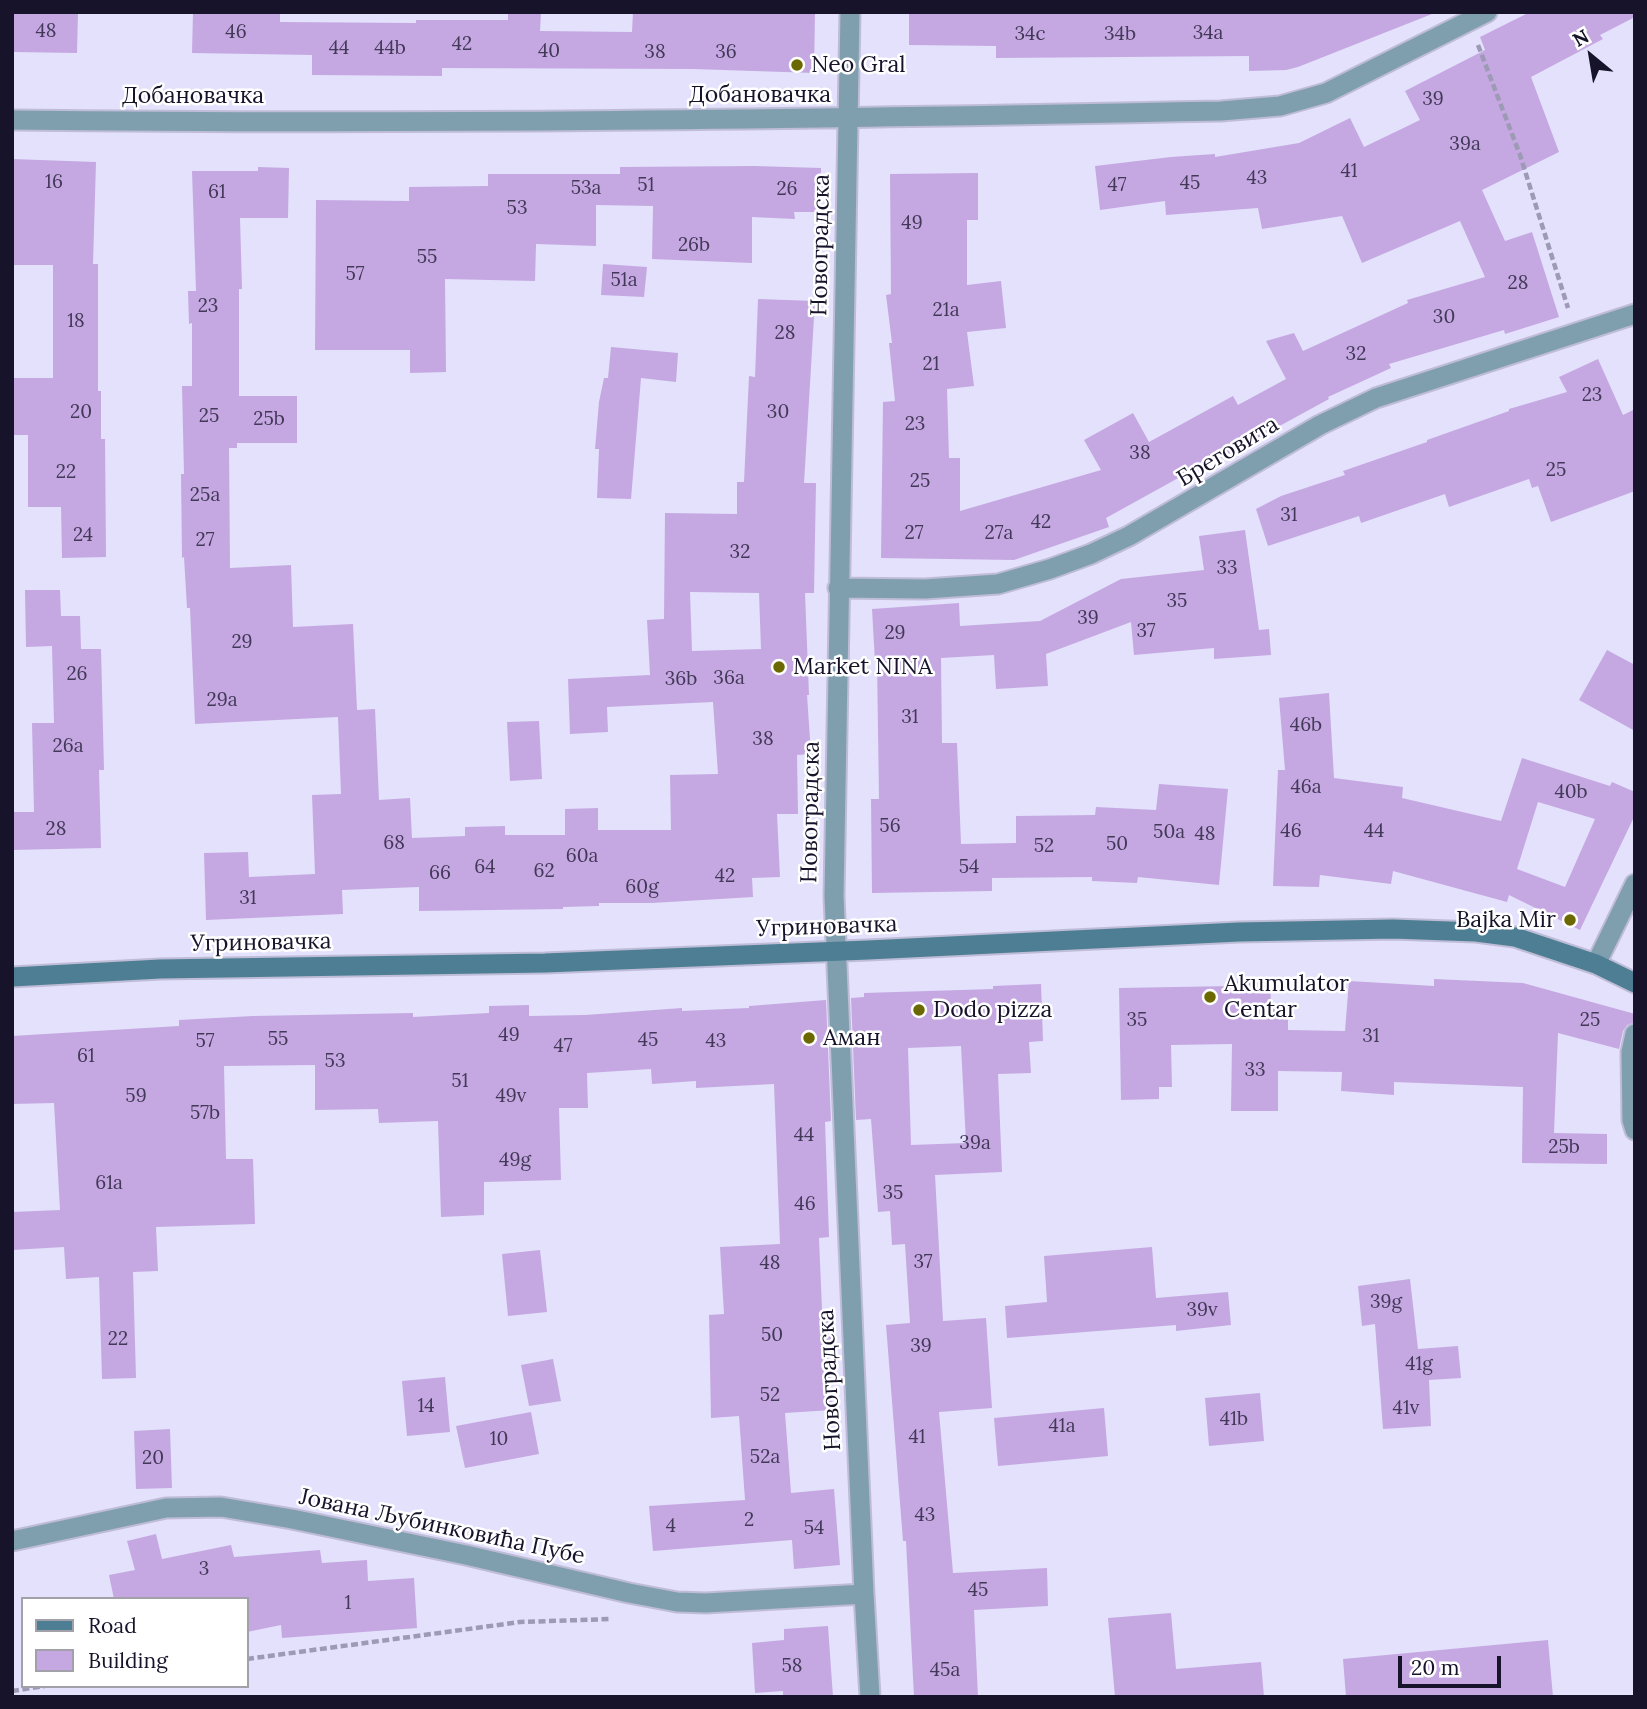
<!DOCTYPE html>
<meta charset="utf-8">
<style>
body{margin:0}
#map{position:relative;width:1647px;height:1709px;overflow:hidden;background:#e3e1fc;font-family:Lora,serif}
canvas{display:block}
.frame{position:absolute;inset:0;border:14px solid #16132a;pointer-events:none}
.legend{position:absolute;left:21px;top:1597px;width:228px;height:91px;box-sizing:border-box;background:#fff;border:2px solid #a2a1aa;margin:0;padding:9px 12px;list-style:none;font-size:21px;color:#16132a}
.legend li{display:flex;align-items:center;gap:14px;height:35px}
.legend b{width:35px;border:2px solid #a2a1aa}
.north{position:absolute;left:1556px;top:21px;width:70px;height:70px;-webkit-text-stroke:5px #fff;paint-order:stroke;rotate:330deg;font-size:19px;font-weight:700;line-height:28px;text-align:center;color:#16132a}
.north::after{content:'';display:block;margin:auto;width:24px;height:32px;background:#16132a;clip-path:polygon(50% 0,100% 100%,50% 72%,0 100%)}
.scale{position:absolute;left:1398px;top:1656px;width:103px;height:32px;box-sizing:border-box;border:4px solid #16132a;border-top:0;padding-left:9px;font-size:21px;line-height:24px;white-space:nowrap;color:#16132a;-webkit-text-stroke:5px #fff;paint-order:stroke}
</style>
<div id="map">
<canvas width="1647" height="1709"></canvas>
<div class="frame"></div>
<ul class="legend">
<li><b style="height:9px;background:#4d7e93"></b>Road</li>
<li><b style="height:19px;background:#c5a8e1"></b>Building</li>
</ul>
<div class="north">N</div>
<div class="scale">20 m</div>
</div>
<script>
const ctx = document.querySelector('canvas').getContext('2d');
ctx.lineJoin = 'round';
function fillPath(path, color) {
  ctx.fillStyle = color;
  ctx.fill(path, 'evenodd');
}
function stroke(path, color, width, dash) {
  ctx.strokeStyle = color;
  ctx.lineWidth = width;
  ctx.lineCap = dash ? 'butt' : 'round';
  ctx.setLineDash(dash || []);
  ctx.stroke(path);
}
function write(font, color, halo, rows, align = 'center') {
  ctx.font = font + ' Lora,serif';
  ctx.lineWidth = 5;
  ctx.setLineDash([]);
  ctx.textBaseline = 'middle';
  ctx.strokeStyle = halo;
  ctx.fillStyle = color;
  for (const [text, x, y, turn = 0] of rows) {
    ctx.save();
    ctx.translate(x, y);
    ctx.rotate((+turn || 0) * Math.PI / 180);
    ctx.textAlign = isNaN(turn) ? turn : align;
    if (halo) ctx.strokeText(text, 0, 0);
    ctx.fillText(text, 0, 0);
    ctx.restore();
  }
}
fillPath(new Path2D(`
 M14 12H78L77 53 13 52Z
 M193 12H280V22L416 23V20H508V12H541L540 31 632 32 633 12H815L814 73 693 69 442 68V76L312 75V55L192 53Z
 M909 12H1432V14L1298 67 1286 70 1249 71V56L996 58V46L909 45Z
 M1530 12H1635V17L1600 35 1603 39 1531 77 1559 152 1482 190 1505 241 1532 232 1559 317 1505 334 1504 330 1389 364 1391 368 1328 397 1329 399 1210 464 1209 461 1106 518 1109 527 1014 560 881 558 883 402 895 401 889 343H892L886 295 891 294 890 174 978 173V220H967V285L1001 281 1006 328 967 332 974 386 947 389 949 458H960V511L1101 470 1084 440 1133 413 1149 442 1233 396 1238 405 1286 379 1266 341 1294 333 1303 351 1408 303 1407 300 1485 277 1460 221 1362 263 1342 216 1262 229 1258 208 1166 215 1165 201 1100 210 1095 166 1171 157 1215 154V157L1299 143 1350 118 1364 147 1420 120 1405 91 1485 50 1480 37Z
 M12 159 96 162 93 264H98V391H101V439H105L106 557 62 558 61 507H28V435H12V378H53V265H12Z
 M755 166 821 168 820 212H794L795 219 752 217V263L652 259 653 206 596 205V246L536 244 535 281 445 279 446 372 410 373V350H315L316 200 409 201V187L488 186V174H620V167Z
 M258 167 289 168 288 218H240L242 289H239V396H297V443H237V448H229L230 568 291 565 293 627 353 624 357 710 375 709 379 800 410 798 412 838 465 836V827L505 826V835H565V809L598 808V830H671L670 775 718 774 713 702 607 707 608 732 570 734 568 679 650 675 647 620 664 619 665 513 737 514V482H744L749 376 755 377 758 299 815 301 804 483H816L814 593H805L809 695H807L811 754 797 755 798 814H777L780 877 752 878 753 897 652 903H599V906L563 907V909L419 911V887L342 890 343 914 206 920 204 853 248 852 249 877 315 874 312 795 341 794 338 717 195 724 190 608H187L184 557 182 558 181 474H184L182 386H192V323L189 324 188 291H196L192 171H258ZM690 592 759 593 761 649 692 651Z
 M603 264 647 267 644 297 601 295Z
 M611 347 678 353 676 382 641 378 631 499 597 498 599 449H595L599 402 604 378H608Z
 M1598 359 1623 415 1635 409V491L1551 522 1538 486 1532 488 1529 479 1449 507 1445 494 1361 523 1359 516 1268 546 1256 509 1281 496 1345 475 1343 471 1427 442V440L1509 411V409L1567 392 1559 377Z
 M1245 530 1259 630 1269 629 1271 655 1214 659V648L1134 655 1131 622 1046 654 1048 686 996 689 994 655 941 658 942 743H957L961 844 1016 843V816L1095 815 1096 807 1156 810 1159 784 1228 789 1219 885 1138 877 1137 883 1092 881V877L992 878V891L872 893 871 799H879L877 662H875L872 609 959 603 960 626 1040 621 1121 579 1204 570 1199 536Z
 M25 590H60L61 616H80L81 649H101L104 770H99L101 848 12 850V812H34L32 723H54L52 646 26 647Z
 M1607 650 1635 665V731L1579 700Z
 M1329 693 1334 778 1403 787 1402 798 1501 821 1522 758 1610 786 1612 782 1635 792V815L1580 930 1509 895 1507 902 1393 871 1391 884 1320 875 1319 887 1273 886 1278 770H1285L1279 698ZM1538 802 1595 819 1565 887 1517 869Z
 M539 721 542 779 510 781 507 722Z
 M1434 979 1523 983 1635 1014V1022L1627 1025 1623 1031 1619 1049 1558 1033 1554 1133 1607 1134V1164L1522 1163 1523 1087 1394 1082V1095L1341 1091 1342 1072 1278 1071V1111H1231L1232 1044 1171 1045 1172 1087H1159V1099L1121 1100 1119 988 1232 986V981L1270 980 1271 1006H1288V1030L1345 1031 1349 981 1434 986Z
 M1041 984 1043 1041 1029 1042 1031 1073 998 1074 1002 1172 935 1175 943 1321 986 1318 992 1408 939 1412 953 1573 1047 1568 1048 1606 974 1610 978 1697H914L906 1541H903L886 1325 910 1323 905 1244 892 1245 890 1211 878 1212 871 1119 856 1120 851 998 864 997V993L993 989V986ZM961 1046 966 1143 911 1145 908 1048Z
 M826 1000 831 1121 825 1122 829 1237 819 1238 822 1310H832L834 1357H829L832 1410 785 1413 791 1493 834 1489 840 1565 794 1569 792 1540 653 1551 649 1506 745 1500 739 1416 711 1418 709 1315 724 1314 720 1247 780 1244 774 1084 696 1088V1081L652 1084 651 1069 587 1073 588 1108H559L561 1180 484 1182V1215L441 1217 438 1121 379 1123 378 1109 315 1110V1065L224 1066 226 1159H253L255 1224 156 1227 158 1271 133 1272 136 1378 102 1379 99 1277 66 1279 64 1247 12 1250V1212L60 1210 54 1103 12 1104V1036L179 1026V1020L253 1016 413 1013V1017L489 1013V1006L529 1005V1016L585 1015 682 1008V1011L749 1008V1006Z
 M1152 1247 1156 1298 1228 1292 1231 1325 1176 1331V1325L1007 1338 1005 1306 1047 1302 1044 1256Z
 M540 1250 547 1312 508 1316 502 1254Z
 M1410 1279 1418 1349 1458 1346 1461 1378 1429 1380 1431 1426 1383 1429 1375 1324 1362 1326 1358 1286Z
 M553 1359 561 1401 529 1406 521 1365Z
 M445 1377 450 1432 407 1436 402 1381Z
 M1260 1393 1264 1441 1209 1446 1205 1398Z
 M1104 1408 1108 1456 998 1466 994 1418Z
 M531 1412 539 1454 465 1468 456 1426Z
 M170 1429 172 1488 136 1489 134 1431Z
 M156 1534 162 1559 231 1545 234 1557 320 1550 322 1563 367 1560 368 1581 414 1578 417 1628 282 1638 281 1625 247 1632V1599H114L109 1575 135 1570 127 1541Z
 M1171 1613 1176 1669 1261 1662 1264 1697H1115L1108 1618Z
 M828 1626 833 1697H783V1691L755 1693 752 1643 784 1640V1629Z
 M1548 1640 1553 1697H1346L1343 1659Z`), '#c5a8e1');
const minor = new Path2D(`
 M850 12 834 896 864 1594 870 1697
 M12 120C415 125 818 119 1221 111L1280 106 1326 93 1487 12
 M838 588 925 589 998 584 1050 569 1091 554 1129 536 1320 425 1376 398 1635 314
 M1596 964 1635 884
 M1635 1034 1631 1052 1632 1120 1635 1130
 M12 1541 166 1508 221 1507 292 1519 466 1555 629 1593 677 1602 706 1603 864 1594`);
const secondary = new Path2D(`
 M12 977 160 969 545 963 868 950 1239 932 1393 929 1476 932 1515 937 1596 964 1635 983`);
stroke(minor, '#bebcd6', 23);
stroke(secondary, '#bebcd6', 23);
stroke(new Path2D(`
 M1478 45 1520 155 1568 308
 M247 1659 520 1622 612 1619
 M12 1691 45 1686`), '#9c9ab4', 4.5, [7, 3.5]);
stroke(minor, '#809fae', 19);
stroke(secondary, '#4d7e93', 19);
for (const [x, y, r, color] of [
 [797,65,7,"#6b6800"],
 [779,667,7,"#6b6800"],
 [1570,920,7,"#6b6800"],
 [1210,997,7,"#6b6800"],
 [919,1010,7,"#6b6800"],
 [809,1038,7,"#6b6800"]
]) {
  const dot = new Path2D();
  dot.arc(x, y, r, 0, 2 * Math.PI);
  ctx.fillStyle = color;
  ctx.fill(dot);
  stroke(dot, '#fff', 2.5);
}
write('19px', '#423858', null, [
 ["48",46,32],
 ["46",236,33],
 ["34a",1208,34],
 ["34c",1030,35],
 ["34b",1120,35],
 ["42",462,45],
 ["44",339,49],
 ["44b",390,49],
 ["40",549,52],
 ["38",655,53],
 ["36",726,53],
 ["39",1433,100],
 ["39a",1465,145],
 ["41",1349,172],
 ["43",1257,179],
 ["16",54,183],
 ["45",1190,184],
 ["51",646,186],
 ["47",1117,186],
 ["53a",586,189],
 ["26",787,190],
 ["61",217,193],
 ["53",517,209],
 ["49",912,224],
 ["26b",694,246],
 ["55",427,258],
 ["57",355,275],
 ["51a",624,281],
 ["28",1518,284],
 ["23",208,307],
 ["21a",946,311],
 ["30",1444,318],
 ["18",76,322],
 ["28",785,334],
 ["32",1356,355],
 ["21",931,365],
 ["23",1592,396],
 ["20",81,413],
 ["30",778,413],
 ["25",209,417],
 ["25b",269,420],
 ["23",915,425],
 ["38",1140,454],
 ["25",1556,471],
 ["22",66,473],
 ["25",920,482],
 ["25a",205,496],
 ["31",1289,516],
 ["42",1041,523],
 ["27",914,534],
 ["27a",999,534],
 ["24",83,536],
 ["27",205,541],
 ["32",740,553],
 ["33",1227,569],
 ["35",1177,602],
 ["39",1088,619],
 ["37",1146,632],
 ["29",895,634],
 ["29",242,643],
 ["26",77,675],
 ["36a",729,679],
 ["36b",681,680],
 ["29a",222,701],
 ["31",910,718],
 ["46b",1306,726],
 ["38",763,740],
 ["26a",68,747],
 ["46a",1306,788],
 ["40b",1571,793],
 ["56",890,827],
 ["28",56,830],
 ["46",1291,832],
 ["44",1374,832],
 ["50a",1169,833],
 ["48",1205,835],
 ["68",394,844],
 ["50",1117,845],
 ["52",1044,847],
 ["60a",582,857],
 ["64",485,868],
 ["54",969,868],
 ["62",544,872],
 ["66",440,874],
 ["42",725,877],
 ["60g",642,888],
 ["31",248,899],
 ["35",1137,1021],
 ["25",1590,1021],
 ["49",509,1036],
 ["31",1371,1037],
 ["55",278,1040],
 ["45",648,1041],
 ["57",205,1042],
 ["43",716,1042],
 ["47",563,1047],
 ["61",86,1057],
 ["53",335,1062],
 ["33",1255,1071],
 ["51",460,1082],
 ["59",136,1097],
 ["49v",511,1097],
 ["57b",205,1114],
 ["44",804,1136],
 ["39a",975,1144],
 ["25b",1564,1148],
 ["49g",515,1161],
 ["61a",109,1184],
 ["35",893,1194],
 ["46",805,1205],
 ["37",923,1263],
 ["48",770,1264],
 ["39g",1386,1303],
 ["39v",1202,1311],
 ["50",772,1336],
 ["22",118,1340],
 ["39",921,1347],
 ["41g",1419,1365],
 ["52",770,1396],
 ["14",426,1407],
 ["41v",1406,1409],
 ["41b",1234,1420],
 ["41a",1062,1427],
 ["41",917,1438],
 ["10",499,1440],
 ["52a",765,1458],
 ["20",153,1459],
 ["43",925,1516],
 ["2",749,1521],
 ["4",671,1527],
 ["54",814,1529],
 ["3",204,1570],
 ["45",978,1591],
 ["1",348,1604],
 ["58",792,1667],
 ["45a",945,1671]
]);
write('23px', '#16132a', '#fff', [
 ["Neo Gral",811,65],
 ["Market NINA",793,667],
 ["Bajka Mir",1556,920,"right"],
 ["Akumulator",1224,984],
 ["Centar",1224,1010],
 ["Dodo pizza",933,1010],
 ["Аман",823,1038]
], 'left');
write('23px', '#16132a', '#fff', [
 ["Добановачка",760,95],
 ["Добановачка",193,96],
 ["Новоградска",821,245,-89],
 ["Бреговита",1228,452,-31],
 ["Новоградска",811,812,-89],
 ["Угриновачка",827,927,-2],
 ["Угриновачка",261,943,-1],
 ["Новоградска",830,1380,-93],
 ["Јована Љубинковића Пубе",442,1527,12]
]);
</script>
